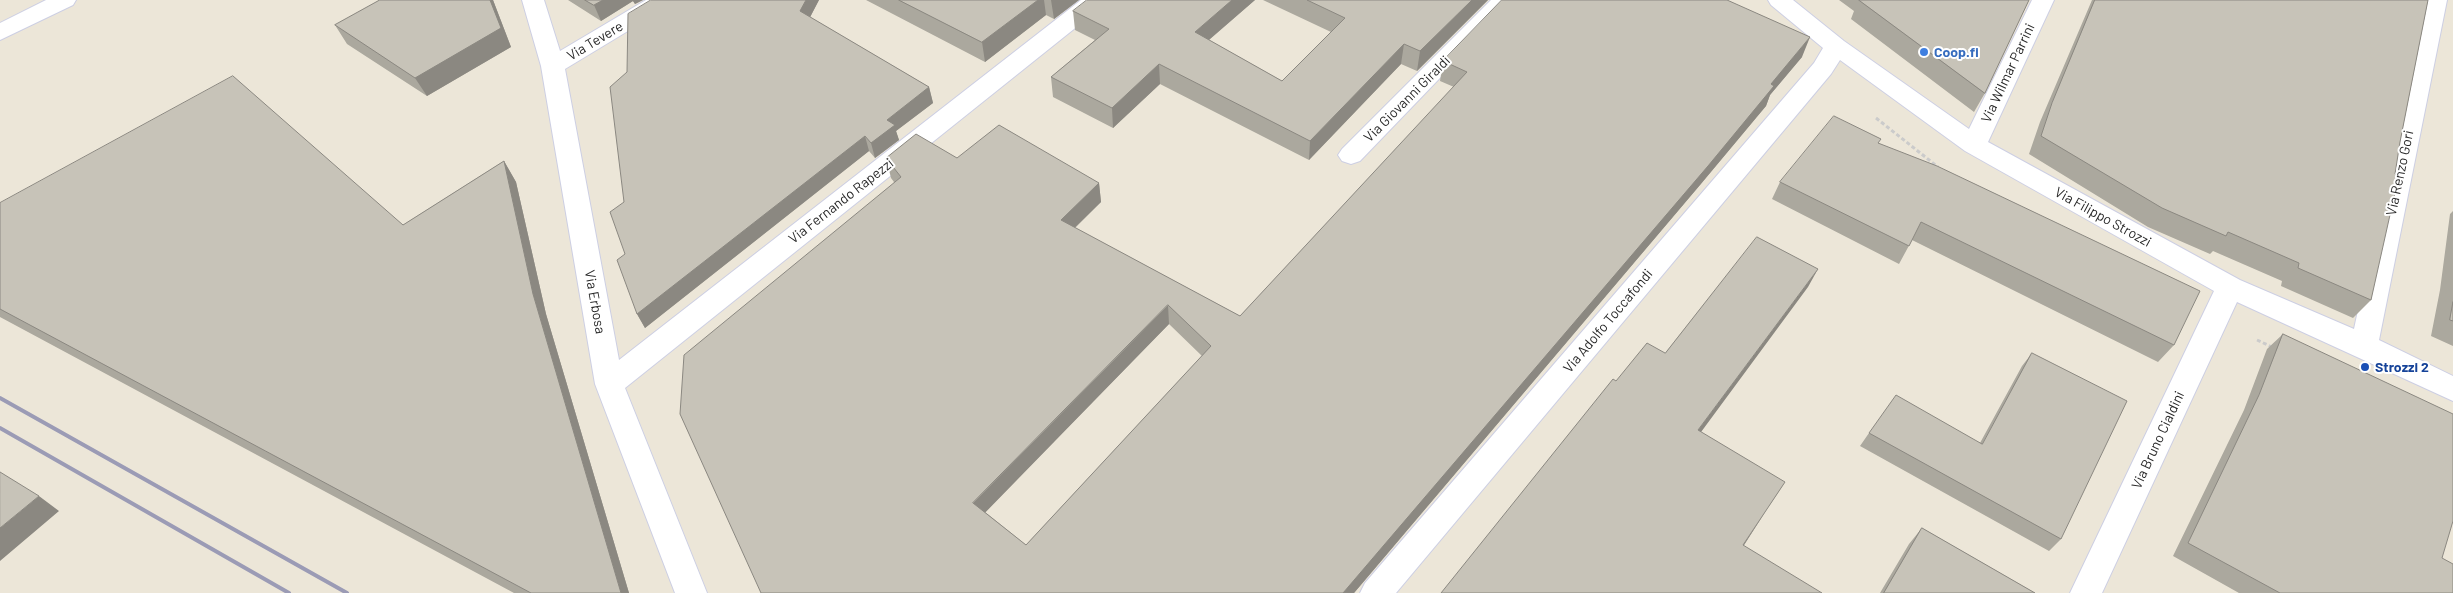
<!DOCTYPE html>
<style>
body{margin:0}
canvas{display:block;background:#ece6d8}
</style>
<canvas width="2453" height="593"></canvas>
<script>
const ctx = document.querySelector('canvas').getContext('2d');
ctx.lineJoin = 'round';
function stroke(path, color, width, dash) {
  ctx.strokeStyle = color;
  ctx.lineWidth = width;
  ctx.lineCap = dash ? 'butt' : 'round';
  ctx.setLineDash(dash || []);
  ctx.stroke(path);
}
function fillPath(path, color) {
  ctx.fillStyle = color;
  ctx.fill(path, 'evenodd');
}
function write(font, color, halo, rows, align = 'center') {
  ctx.font = font + ' Barlow,sans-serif';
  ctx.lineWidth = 4;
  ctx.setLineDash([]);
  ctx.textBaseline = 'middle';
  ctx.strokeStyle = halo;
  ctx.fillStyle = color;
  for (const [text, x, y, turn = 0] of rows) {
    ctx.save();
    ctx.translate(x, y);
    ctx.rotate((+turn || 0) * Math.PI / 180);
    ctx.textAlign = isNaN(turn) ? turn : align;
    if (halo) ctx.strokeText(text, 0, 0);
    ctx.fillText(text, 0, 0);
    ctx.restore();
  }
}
const minor = new Path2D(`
 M46 0H76L73 5 0 40V23Z
 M522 0H544L560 51 646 0H674L671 5 565 69 619 360 1081 0H1107L1104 5 625 388 707 593H675L595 384 541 66Z
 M1491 0H1515L1360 161 1351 164 1342 161 1338 155 1342 149Z
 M1768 0H1793L1844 41 1969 129 2032 0H2054L1988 142 2240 280 2354 329 2425 0H2447L2379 340 2453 376V401L2237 302 2102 593H2070L2214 291 1965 151 1840 60 1831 74 1396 593H1360L1365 583 1814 63 1823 48 1771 5Z`);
stroke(minor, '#cdcfe3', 2);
stroke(new Path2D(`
 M1876 118 1938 167
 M2257 340 2274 348`), '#cbcbcb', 3, [4, 2.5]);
fillPath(minor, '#fff');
stroke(new Path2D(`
 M0 398 347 593
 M0 428 289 593`), '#9b9bb5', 4);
fillPath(new Path2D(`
 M380 0H493L511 47 427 96 347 44 335 25Z
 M568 0H643L635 4 633 1 601 21Z
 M651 0H819L810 17 929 87 933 103 896 131 899 140 875 158 869 151 645 328 637 314 625 254 624 202 627 72Z
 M866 0H1079L1054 19 1046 15 985 62Z
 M1255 0 1209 40 1282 81 1331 32 1263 0H1488L1417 71 1401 64 1309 160 1160 84 1113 128 1053 97 1051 77 1095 40 1075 30 1073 11Z
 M1839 0H2029L1985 93 1974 112 1851 19 1854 11Z
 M2092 0H2428L2400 142 2371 300 2353 318 2281 286 2282 281 2213 251 2210 254 2148 227 2029 154 2040 122Z
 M1802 57 1770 95 1766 106 1700 185 1354 593H761L894 182 891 178 886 158H957L1099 183 1101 202 1075 228 1240 316 1454 87 1440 81 1443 61ZM1169 324 1202 356 1026 545 985 512Z
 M1879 143 2174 345 2158 362 1912 240 1899 264 1772 199 1780 182Z
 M504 161 516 182 546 314 629 593H514L0 317V203L403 225Z
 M2453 211V346L2431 336 2440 290 2450 214Z
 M2283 334 2442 558 2453 593H2239L2173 556 2244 410 2267 349Z
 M2032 353 2061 539 2049 551 1860 446 1869 433 1980 443 2022 366Z
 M1922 528 2035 593H1880L1909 544Z`), '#aba89e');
fillPath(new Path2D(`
 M490 0H493L511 47 427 96 415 78Z
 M603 0H643L635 4 633 1 601 21 594 5Z
 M806 0H819L805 27 800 11Z
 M1038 0H1044L1046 15 985 62 982 42Z
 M1051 0H1079L1054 19Z
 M1232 0H1255L1196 51 1195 32Z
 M1472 0H1488L1417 71 1420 51Z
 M1810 37 1802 57 1770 95 1766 106 1700 185 1354 593H1343Z
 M1404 44 1401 64 1309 160 1310 141Z
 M1159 64 1160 84 1113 128 1112 108Z
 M929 87 933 103 896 131 899 140 875 158 871 143 887 120Z
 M865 136 869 151 645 328 637 314Z
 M504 161 516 182 546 314 629 593H621L533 294Z
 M1099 183 1101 202 1063 239 1061 220Z
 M1818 269 1808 287 1690 447 1698 430Z
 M1168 305 1169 324 978 520 973 503Z
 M1785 482 1774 498 1734 561 1743 545Z
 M39 496 59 511 0 561V528Z`), '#8b8881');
const building = new Path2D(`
 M380 0H490L501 28 415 78 335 25Z
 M585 0H603L594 5Z
 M651 0H806L800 11 929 87 887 120 895 125 871 143 865 136 637 314 617 260 625 254 610 212 624 202 610 87 627 72 628 14Z
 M899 0H1038L982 42Z
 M1087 0H1232L1195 32 1282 81 1345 18 1307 0H1472L1420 51 1404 44 1310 141 1159 64 1112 108 1051 77 1109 29 1073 11Z
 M1502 0H1727L1810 37 1771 84 1774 86 1708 166 1343 593H761L680 414 684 355 901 177 886 158 916 134 957 158 999 125 1099 183 1061 220 1240 316 1467 72 1443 61ZM1168 305 1211 346 1026 545 973 503Z
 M1859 0H2029L1985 93Z
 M2095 0H2428L2400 142 2395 174 2399 175 2398 179 2371 300 2298 268 2299 263 2228 232 2226 236 2162 208 2041 136 2052 103Z
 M233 76 403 225 504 161 533 294 621 593H531L0 309V203Z
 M1834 116 1881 139 1878 143 1937 166 2200 291 2174 345 1921 222 1909 246 1780 182Z
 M1757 237 1818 269 1698 430 1785 482 1743 545 1822 593H1441L1613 379 1616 381 1647 343 1665 353Z
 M2453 302V321L2450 320Z
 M2283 334 2453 414V521L2442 558 2453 564V593H2280L2188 543 2259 395Z
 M2032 353 2127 401 2061 539 1869 433 1896 395 1982 444Z
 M0 472 39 496 0 528Z
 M1922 528 2035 593H1884Z`);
fillPath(building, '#c7c3b8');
stroke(building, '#8b8881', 1);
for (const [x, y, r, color] of [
 [1924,52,5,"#3f7fe0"],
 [2365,367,5,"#1a4fb4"]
]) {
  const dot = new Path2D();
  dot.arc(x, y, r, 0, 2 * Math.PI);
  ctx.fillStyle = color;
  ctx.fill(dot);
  stroke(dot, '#fff', 2);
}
write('14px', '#282828', '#fff', [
 ["Via Tevere",595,41,-31],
 ["Via Wilmar Parrini",2008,73,-65],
 ["Via Giovanni Giraldi",1407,99,-45],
 ["Via Renzo Gori",2400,173,-78],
 ["Via Fernando Rapezzi",841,201,-38],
 ["Via Filippo Strozzi",2103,217,29],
 ["Via Erbosa",595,302,80],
 ["Via Adolfo Toccafondi",1608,321,-50],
 ["Via Bruno Cialdini",2158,440,-65]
]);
write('bold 14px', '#366cbe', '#fff', [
 ["Coop.fi",1934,52]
], 'left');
write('bold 14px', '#164399', '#fff', [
 ["Strozzi 2",2375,367]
], 'left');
</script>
